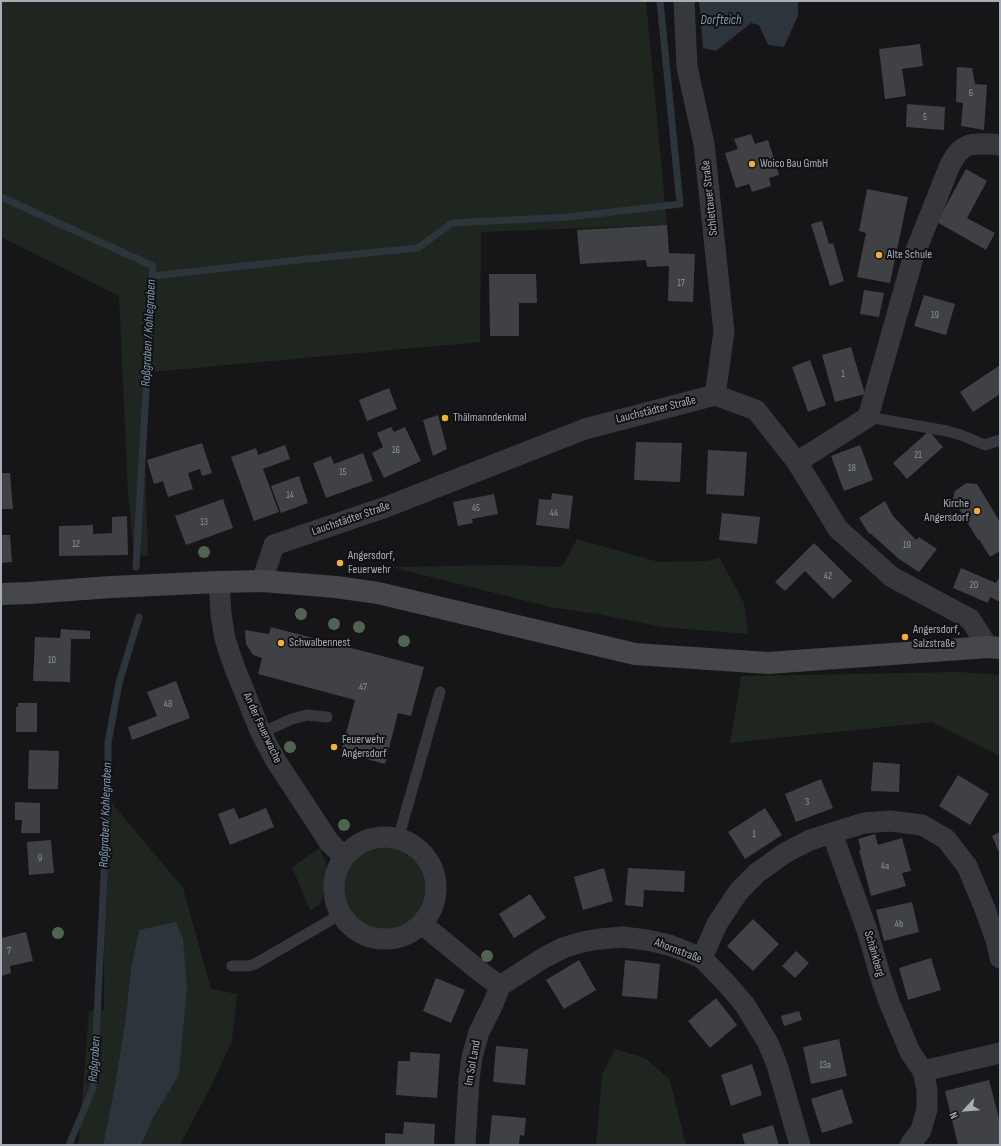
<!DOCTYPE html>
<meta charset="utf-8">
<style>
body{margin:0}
#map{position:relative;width:1001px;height:1146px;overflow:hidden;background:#161618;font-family:"Sofia Sans Condensed",sans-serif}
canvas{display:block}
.frame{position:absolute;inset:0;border:2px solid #a8adb8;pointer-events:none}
.north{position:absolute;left:945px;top:1090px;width:40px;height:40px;-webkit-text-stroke:3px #111113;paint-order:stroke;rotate:244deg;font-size:11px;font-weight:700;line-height:16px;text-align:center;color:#a8adb8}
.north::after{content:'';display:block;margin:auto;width:14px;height:18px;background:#a8adb8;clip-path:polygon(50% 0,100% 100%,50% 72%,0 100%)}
</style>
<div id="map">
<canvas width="1001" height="1146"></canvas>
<div class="frame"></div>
<div class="north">N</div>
</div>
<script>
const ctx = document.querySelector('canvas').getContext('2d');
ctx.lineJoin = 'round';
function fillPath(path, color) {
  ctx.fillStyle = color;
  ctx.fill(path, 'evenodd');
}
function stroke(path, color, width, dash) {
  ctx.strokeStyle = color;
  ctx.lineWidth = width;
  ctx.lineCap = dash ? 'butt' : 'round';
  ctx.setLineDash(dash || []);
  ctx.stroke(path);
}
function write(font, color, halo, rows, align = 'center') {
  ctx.font = font + ' "Sofia Sans Condensed",sans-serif';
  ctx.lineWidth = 4;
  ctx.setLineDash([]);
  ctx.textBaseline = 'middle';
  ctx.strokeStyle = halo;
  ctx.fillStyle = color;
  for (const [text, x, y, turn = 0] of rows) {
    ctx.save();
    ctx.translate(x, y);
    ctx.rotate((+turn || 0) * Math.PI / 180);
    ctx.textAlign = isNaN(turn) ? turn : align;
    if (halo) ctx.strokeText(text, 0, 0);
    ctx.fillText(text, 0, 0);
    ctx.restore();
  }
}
fillPath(new Path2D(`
 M1 1H646L667 225 481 232 480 342 150 372 145 462 148 556 134 555 128 492 119 296 1 237Z
 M577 539 659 562 708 561 719 557 744 603 748 634 662 627 598 614 550 607 391 567 506 565 562 567Z
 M960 672 1000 675V756L932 722 730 743 741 676Z
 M105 795 183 888 211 989 237 994 232 1041 212 1084 180 1145H141L153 1118 179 1075 182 1038 131 969 125 1023 115 1085 103 1145H76L79 1140 89 1011H104Z
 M343 888a42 42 0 1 1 84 0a42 42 0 1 1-84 0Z
 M320 848 326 864 327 885 320 904 310 911 292 867Z
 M615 1049 645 1058 670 1080 686 1145H596L602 1075Z`), '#1e261f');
fillPath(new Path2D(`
 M699 1H798V16L784 47 768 45 759 25 751 23 716 51 703 48Z
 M176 922 183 939 187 987 179 1075 153 1118 141 1145H103L115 1085 125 1023 131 969 139 930Z`), '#2c353c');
stroke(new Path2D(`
 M1 197 153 266 136 567
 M152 276 308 259 418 248 452 223 569 217 680 204 660 1
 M69 1145 93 1088 97 1017 108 795V743L119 683 139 617`), '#2c353c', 7);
fillPath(new Path2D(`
 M920 44 923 66 902 69 906 96 885 99 879 49Z
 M957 67 972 68 975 84 987 85 984 130 961 126 963 103 956 102Z
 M907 104 945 107 944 130 906 127Z
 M751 134 755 144 768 140 779 175 769 178 771 186 752 192 749 184 736 188 725 153 738 149 734 139Z
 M966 169 987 181 967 218 995 233 986 250 937 222Z
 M867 189 908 197 890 283 857 277 866 233 859 231Z
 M822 221 829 244 833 243 844 281 830 286 811 224Z
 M667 225 669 253 695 254 693 302 668 301 669 266 647 267 646 260 580 264 577 230Z
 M489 274H536L537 303H519V336H490Z
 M864 290 884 293 879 317 860 314Z
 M924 295 955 304 946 335 914 326Z
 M851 347 865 394 835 402 822 355Z
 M810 360 826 405 808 412 792 367Z
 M1000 365V394L973 412 960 392Z
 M389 388 397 409 367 421 359 400Z
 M438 415 447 449 433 456 423 420Z
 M391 427 394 432 405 427 421 461 384 478 372 453 383 447 377 433Z
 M929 431 943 447 907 479 893 463Z
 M636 442 682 443 680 482 634 480Z
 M202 443 212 473 202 476 200 469 188 473 193 489 168 497 163 481 154 484 147 460Z
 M285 445 290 459 263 469 279 512 254 521 231 457 256 448 258 455Z
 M860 445 873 480 844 491 831 456Z
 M708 450 747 452 744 496 706 494Z
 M363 453 373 481 326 498 313 463 331 456 334 464Z
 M1 473H10L13 509H1Z
 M299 476 308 503 281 513 271 486Z
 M966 483 977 484 1000 522V551L990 557 979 539 978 540 953 499 955 491Z
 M552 493 573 496 569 529 536 525 539 499 551 500Z
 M494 494 498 514 472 519 473 523 458 526 453 502Z
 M223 499 233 528 186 545 175 516Z
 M885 501 893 516 916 540 919 537 937 549 919 572 899 559 870 533 869 534 859 518Z
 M722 513 760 517 757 544 719 540Z
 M127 516 128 555 59 556V526L93 525V534L112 533V517Z
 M1 535H10L12 562 1 563Z
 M814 543 852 581 833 599 805 571 785 591 775 582Z
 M961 568 996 583 999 578H1000V602L990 597 988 603 953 588Z
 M271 627 424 667 411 716 398 713 385 764 341 752 355 700 258 674 262 658 253 655 246 644 245 630 269 634Z
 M61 629 90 631V639H71L70 682 33 681 35 637 60 638Z
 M176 681 190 718 132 740 128 727 157 716 147 692Z
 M18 703H37V732H16V707H18Z
 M29 750 59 751 58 789H28Z
 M873 762 900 764 899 792 871 791Z
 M958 775 989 794 970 825 939 806Z
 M821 779 833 808 796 822 785 794Z
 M15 802 40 803V833H21L22 820H15Z
 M234 808 239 819 266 808 274 827 230 845 218 814Z
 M765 808 782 835 745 859 728 832Z
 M1000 832V855L992 836Z
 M875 834 878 845 902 838 911 871 902 873 906 886 871 896 859 850H861L858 839Z
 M51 840 54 873 29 875 27 842Z
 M604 868 613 901 583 910 574 877Z
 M628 868 685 871 684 892 644 890 643 907 625 905Z
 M530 894 546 918 514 938 499 914Z
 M912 902 919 932 884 941 876 910Z
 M753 919 779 944 753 971 727 946Z
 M26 932 33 961 10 966 11 973 1 976V938Z
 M796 951 809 963 795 978 782 966Z
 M931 958 941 990 908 1000 899 968Z
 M579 960 596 990 564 1009 546 980Z
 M625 960 660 964 657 999 622 996Z
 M436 978 465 990 451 1023 423 1011Z
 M716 998 737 1025 710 1048 688 1021Z
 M799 1011 802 1020 784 1026 781 1016Z
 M839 1039 847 1076 811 1084 803 1047Z
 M496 1046 528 1049 525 1085 493 1082Z
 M410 1052 440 1054 437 1098 396 1095 398 1061H410Z
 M752 1064 762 1095 731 1106 721 1075Z
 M989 1080 1000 1122V1145H958L945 1091Z
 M842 1089 853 1123 822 1133 811 1099Z
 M492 1115 526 1118 524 1136 520 1135 519 1145H489Z
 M404 1122 435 1124 434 1145H385V1133L403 1134Z
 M773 1125 779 1145H745L742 1134Z`), '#404145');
stroke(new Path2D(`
 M868 417 947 431 961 435 985 445 1000 440
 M261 733 292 719 307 715 327 717
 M398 839 440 692
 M232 966H248L255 964 341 914`), '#37383d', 11);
stroke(new Path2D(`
 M684 1 687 67 704 144 724 332 715 395
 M797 462 868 417 913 258 950 165C954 158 959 149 967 146 975 143 992 144 1000 145
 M262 581 274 545 386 507 585 429 715 395 756 410 797 462 838 529 892 577 970 619 988 647
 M219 582 221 614 225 639 234 666 261 733 276 761 322 831 329 842 344 857
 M832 833 867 930 881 978 889 1002 910 1052 923 1071 927 1090V1109L921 1130 910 1145
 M334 888a51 51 0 1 1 102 0a51 51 0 1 1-102 0Z
 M422 924 482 973 500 986
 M702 958 717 924 739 891 757 873 785 853 810 840 832 833 864 823 890 821 922 825 946 839 967 866 985 909 997 943 1000 958
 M500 986 545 957 563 948 582 942 600 939 623 937 647 940 669 945 702 958 727 984 745 1005 768 1043 777 1065 800 1145
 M923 1071 1000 1053
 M465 1145 469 1079 472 1057 479 1032 493 1004 500 986`), '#37383d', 21);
stroke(new Path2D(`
 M1 594 29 593 111 587 219 582 262 581 336 587 378 593 635 654 768 663 988 647 1000 648`), '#45474d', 22);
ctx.fillStyle = '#506452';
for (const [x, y] of [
 [204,552],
 [301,614],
 [334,624],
 [359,627],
 [404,641],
 [290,747],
 [344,825],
 [58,933],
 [487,956]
]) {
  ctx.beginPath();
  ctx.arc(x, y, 6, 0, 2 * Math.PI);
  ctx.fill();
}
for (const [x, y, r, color] of [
 [752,164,4,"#f2b134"],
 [879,255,4,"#f2b134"],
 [445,418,4,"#f2b134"],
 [977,511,4,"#f2b134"],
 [340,563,4,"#f2b134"],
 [905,637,4,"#f2b134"],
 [281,643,4,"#f2b134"],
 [334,747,4,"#f2b134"]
]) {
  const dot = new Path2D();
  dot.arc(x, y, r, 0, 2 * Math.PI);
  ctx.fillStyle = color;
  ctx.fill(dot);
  stroke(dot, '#111113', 1.5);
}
write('10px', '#8e929b', null, [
 ["6",971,93],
 ["5",925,117],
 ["17",681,283],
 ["19",935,315],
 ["1",843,374],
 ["16",396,450],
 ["21",918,455],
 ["18",852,468],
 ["15",343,472],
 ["14",290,495],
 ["45",476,508],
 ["44",554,513],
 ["13",204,522],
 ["12",76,544],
 ["19",907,545],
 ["42",828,576],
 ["20",974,585],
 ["10",52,660],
 ["47",363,687],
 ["48",168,704],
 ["3",807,802],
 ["1",754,834],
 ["9",40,858],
 ["4a",885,866],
 ["4b",899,924],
 ["7",9,951],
 ["13a",825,1065]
]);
write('12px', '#a8adb8', '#111113', [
 ["Woico Bau GmbH",760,164],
 ["Alte Schule",887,255],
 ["Thälmanndenkmal",453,418],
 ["Kirche",969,504,"right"],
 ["Angersdorf",969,518,"right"],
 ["Angersdorf,",348,556],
 ["Feuerwehr",348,570],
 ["Angersdorf,",913,630],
 ["Salzstraße",913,644],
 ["Schwalbennest",289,643],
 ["Feuerwehr",342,740],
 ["Angersdorf",342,754]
], 'left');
write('12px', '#a8adb8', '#111113', [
 ["Schlettauer Straße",710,198,-96],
 ["Lauchstädter Straße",656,410,-14],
 ["Lauchstädter Straße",351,519,-19],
 ["An der Feuerwache",262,728,65],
 ["Ahornstraße",678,951,21],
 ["Schänkberg",874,954,74],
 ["Im Sol Land",473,1063,-80]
]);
write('italic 13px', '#7f9bb3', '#111113', [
 ["Dorfteich",721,21],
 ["Roßgraben / Kohlegraben",149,333,-87],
 ["Roßgraben/ Kohlegraben",106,815,-88],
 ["Roßgraben",95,1059,-86]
]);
</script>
